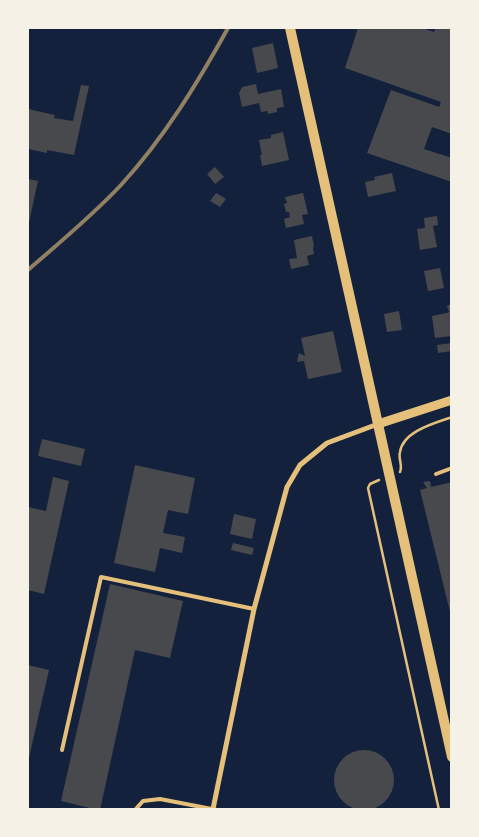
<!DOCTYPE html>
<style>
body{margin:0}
#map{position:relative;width:479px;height:837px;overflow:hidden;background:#14213d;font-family:Inter,sans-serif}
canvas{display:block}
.frame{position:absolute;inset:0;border:29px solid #f6f1e7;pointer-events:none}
</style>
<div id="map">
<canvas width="479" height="837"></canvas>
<div class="frame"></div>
</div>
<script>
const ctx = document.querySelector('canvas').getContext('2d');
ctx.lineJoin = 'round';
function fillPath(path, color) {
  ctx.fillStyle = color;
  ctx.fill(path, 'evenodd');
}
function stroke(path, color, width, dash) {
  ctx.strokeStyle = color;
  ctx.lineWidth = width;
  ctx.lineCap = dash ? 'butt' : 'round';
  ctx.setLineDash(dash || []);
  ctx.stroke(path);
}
fillPath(new Path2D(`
 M358 28H422L434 32 436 28H452V134L432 127 424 149 452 158V182L367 153 391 90 439 107 441 102 345 68Z
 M273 43 278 68 257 73 252 48Z
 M256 84 258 94 281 89 284 107 277 108V112L268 114V111L261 112 259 103 242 107 239 93 242 87Z
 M81 85 89 86 74 155 47 150V153L28 149V109L55 115 54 118 73 121Z
 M283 132 289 160 262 166 260 155H262L259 140 271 138V135Z
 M215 167 224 177 215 184 207 174Z
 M392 173 396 191 368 197 365 182 375 180 374 177Z
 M28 179 38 181 28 227Z
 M216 193 226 199 220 207 210 201Z
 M303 193 308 214 302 215 304 224 286 228 284 219 290 217 289 212H286L284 204 287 203 285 197Z
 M437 216 438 225 433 226 437 247 420 250 417 229 425 228 424 218Z
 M312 236 314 246 313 247 314 254 307 256 309 265 291 269 289 259 297 258 294 240Z
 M440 268 444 288 428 291 424 271Z
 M452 303 451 336 435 338 432 316 447 313 449 312 447 306Z
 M399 311 402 330 387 332 384 314Z
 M333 331 342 372 308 379 304 361 297 362 299 353 305 356 301 338Z
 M452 343V351L438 353 437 345Z
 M42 439 85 449 81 466 38 456Z
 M135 465 195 478 188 514 168 510 163 533 185 537 182 553 160 548 155 572 114 563Z
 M53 477 69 481 44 594 28 590V507L46 511Z
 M430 481 431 487 452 482V620L420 490 427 488 423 482Z
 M234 514 256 519 252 539 230 534Z
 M233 543 254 548 252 555 231 550Z
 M110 584 183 601 170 658 135 650 100 810H98L61 801Z
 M28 665 49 670 28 762Z
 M334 780a30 30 0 1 1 60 0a30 30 0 1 1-60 0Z`), '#48494c');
stroke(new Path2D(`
 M400 472C403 465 398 459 400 452 403 431 435 423 452 417
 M379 480 370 484 368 488 439 810`), '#e5c07b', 2.5);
stroke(new Path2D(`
 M436 474 452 468
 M62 750 101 577 254 609
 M135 810 143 801 160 799 217 810`), '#e5c07b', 4);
stroke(new Path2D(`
 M213 809 254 609 287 487 300 465 327 443 378 424`), '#e5c07b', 5);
stroke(new Path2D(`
 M378 424 452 400`), '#e5c07b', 9);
stroke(new Path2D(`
 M290 28 452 757`), '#e5c07b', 10);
stroke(new Path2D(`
 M28 270C59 243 92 216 121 185 164 138 197 84 228 28`), '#918062', 4);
</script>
